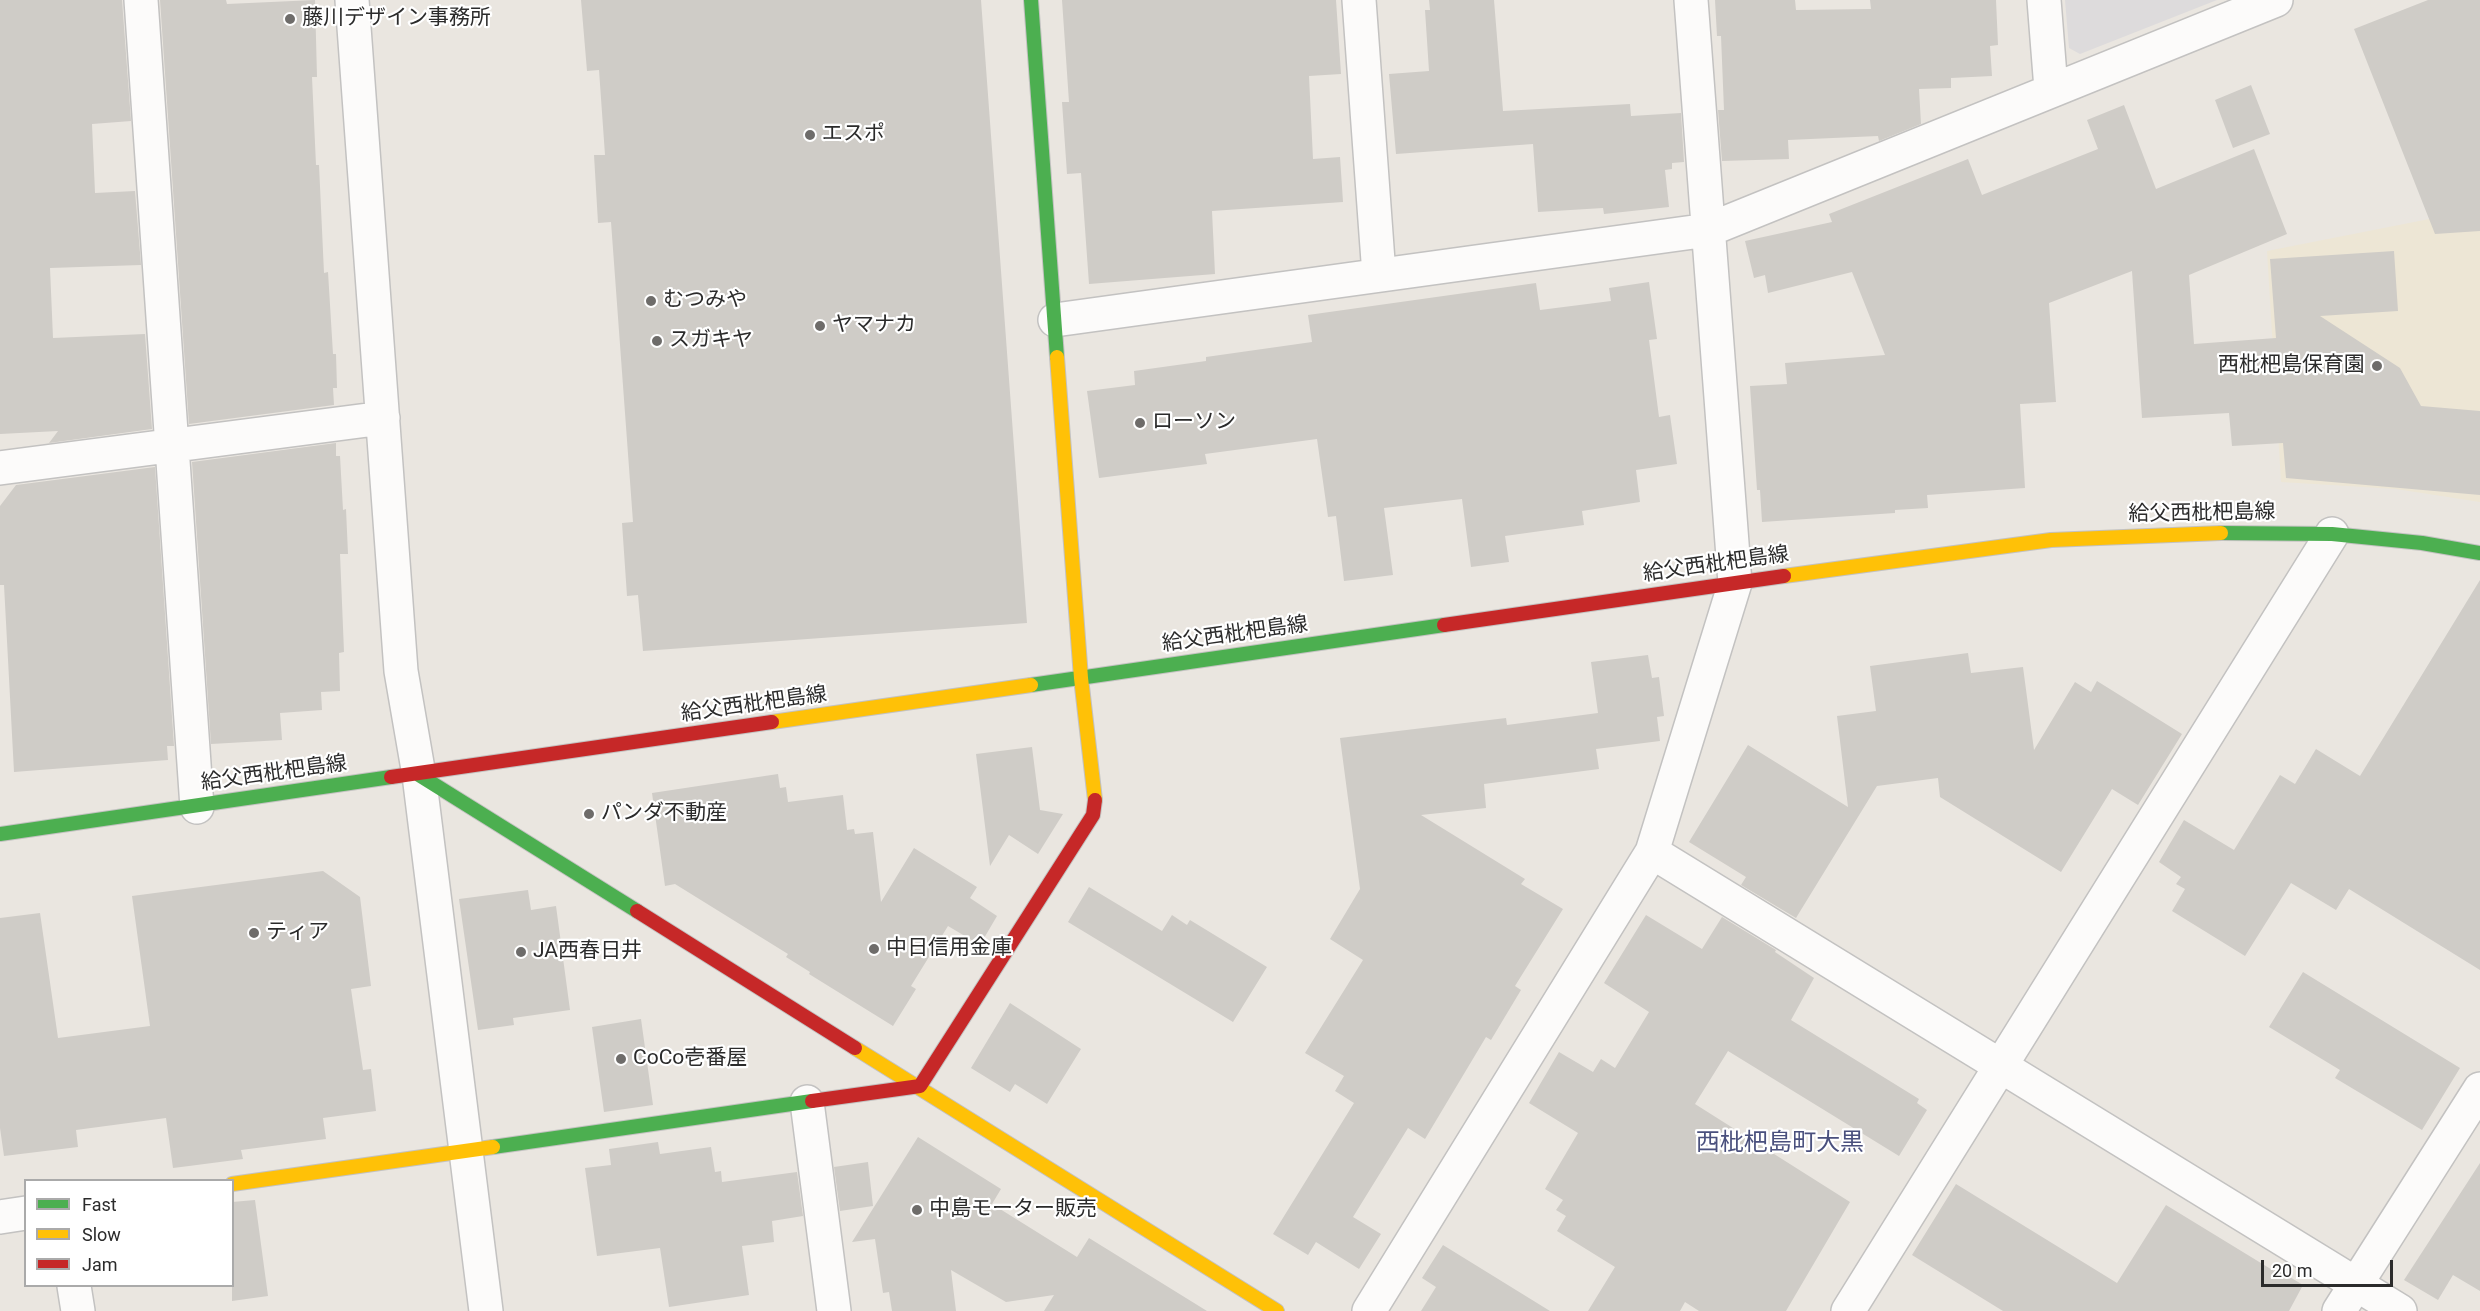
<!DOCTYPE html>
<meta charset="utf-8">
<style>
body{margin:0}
#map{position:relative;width:2480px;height:1311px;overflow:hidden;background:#eae6e0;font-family:Roboto,sans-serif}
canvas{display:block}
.legend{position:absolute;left:24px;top:1179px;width:210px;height:108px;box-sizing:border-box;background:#fff;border:2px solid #aaa;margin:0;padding:8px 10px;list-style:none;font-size:18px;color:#2b2b2b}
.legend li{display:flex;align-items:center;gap:12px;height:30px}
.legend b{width:30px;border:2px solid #aaa}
.scale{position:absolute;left:2261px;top:1260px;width:132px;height:27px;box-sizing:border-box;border:3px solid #2b2b2b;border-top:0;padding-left:8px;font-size:18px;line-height:21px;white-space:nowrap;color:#2b2b2b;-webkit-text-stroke:4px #fff;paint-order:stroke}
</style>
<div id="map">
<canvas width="2480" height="1311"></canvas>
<ul class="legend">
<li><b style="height:8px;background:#4caf50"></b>Fast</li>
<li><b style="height:8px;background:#ffc107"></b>Slow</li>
<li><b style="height:8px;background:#c62828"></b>Jam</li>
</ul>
<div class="scale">20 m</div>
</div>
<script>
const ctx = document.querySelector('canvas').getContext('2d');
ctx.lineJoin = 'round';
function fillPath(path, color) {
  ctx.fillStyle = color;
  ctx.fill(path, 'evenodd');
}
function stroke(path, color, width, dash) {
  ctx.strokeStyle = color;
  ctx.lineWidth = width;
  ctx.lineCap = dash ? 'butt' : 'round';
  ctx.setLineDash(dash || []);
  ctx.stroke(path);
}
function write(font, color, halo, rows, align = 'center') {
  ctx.font = font + ' Roboto,"Noto Sans JP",sans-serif';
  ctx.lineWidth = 4.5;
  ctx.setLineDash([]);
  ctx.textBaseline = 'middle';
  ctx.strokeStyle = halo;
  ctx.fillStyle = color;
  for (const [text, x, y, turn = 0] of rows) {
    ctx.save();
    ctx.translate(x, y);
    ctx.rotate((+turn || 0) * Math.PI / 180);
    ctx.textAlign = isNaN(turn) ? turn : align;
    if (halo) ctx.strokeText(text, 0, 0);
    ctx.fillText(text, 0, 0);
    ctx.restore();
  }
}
fillPath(new Path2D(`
 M2065 0H2217L2080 54 2069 48Z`), '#dddbdc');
fillPath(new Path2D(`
 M2480 209V502L2396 489 2281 482 2267 251Z`), '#ede6d5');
fillPath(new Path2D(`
 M0 0H122L131 121 92 124 95 193 135 191 141 265 50 268 53 338 145 334 152 429 49 443 58 431 0 434Z
 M160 0H226L227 4 315 0 317 77H312L316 165H319L324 273 328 272 333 354H336L337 388H333L334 405 189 424Z
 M581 0H981L1027 623 643 651 638 595 627 596 622 523 633 522 611 222 598 223 594 155H605L599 70 587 71Z
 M1062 0H1336L1341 74 1309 76 1313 159 1340 157 1343 202 1212 211 1215 274 1089 284 1081 173 1067 174 1062 102H1069Z
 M1429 0H1494L1503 111 1630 104 1631 116 1681 113 1684 162 1672 163V169L1665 170 1669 207 1604 214 1603 208 1538 212 1533 144 1396 154 1389 74 1429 71 1425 10H1430Z
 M1715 0H1795L1796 10 1871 9 1870 0H1996L1998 45 1990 46 1992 76 1951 78V88L1919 89 1921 124 1879 141 1878 136 1788 140 1789 159 1722 161 1718 110H1724L1721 36H1717Z
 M2428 0H2480V231L2435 234 2354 29Z
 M2251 85 2270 134 2233 148 2215 100Z
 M2124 105 2156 189 2254 149 2287 234 2189 275 2194 344 2276 338 2270 259 2394 251 2398 311 2320 316 2400 368 2421 406 2480 411V495L2286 478 2283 443 2232 446 2229 413 2142 418 2132 271 2049 303 2056 402 2020 404 2025 488 1927 495 1928 508 1895 510V513L1762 522 1760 490H1757L1750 386 1787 384 1785 363 1885 355 1852 272 1768 293 1765 275 1754 278 1745 241 1832 222 1829 214 1968 159 1982 195 2098 149 2087 120Z
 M1649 282 1657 339 1649 340 1659 417 1670 415 1677 464 1636 470 1640 502 1582 511 1584 525 1505 536 1509 562 1471 567 1462 499 1384 508 1393 575 1344 581 1336 516 1328 517 1317 439 1205 454 1207 464 1099 478 1087 391 1135 385 1134 371 1206 361V357L1312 342 1308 315 1536 283 1540 310 1611 301 1609 288Z
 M336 443V456H340L343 510 346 509 348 554H340L344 652 339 653 340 691 321 692 322 710 280 713 282 740 211 744 192 462Z
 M155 467 174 746H167L168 760 14 772 4 585H0V506L16 485Z
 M2480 580V970L2349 889 2336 910 2291 883 2245 956 2172 911 2185 889 2176 884 2181 877 2159 862 2184 820 2234 850 2280 775 2295 784 2316 749 2360 776Z
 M1968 653 1971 673 2023 667 2034 750 2075 682 2091 692 2097 681 2182 734 2138 805 2112 789 2061 872 1940 797 1938 778 1877 786 1796 918 1741 885 1746 877 1689 842 1748 745 1848 807 1837 716 1876 711 1870 666Z
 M1648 655 1652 678 1659 677 1664 716 1657 717 1660 741 1596 749 1599 769 1484 784 1486 808 1421 815 1525 879 1521 884 1563 909 1515 986 1521 990 1491 1040 1486 1037 1425 1139 1408 1128 1353 1217 1381 1234 1359 1269 1316 1242 1308 1255 1273 1234 1354 1103 1335 1091 1344 1076 1305 1053 1363 960 1330 939 1360 889 1340 738 1506 718 1507 725 1598 713 1591 662Z
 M1032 747 1040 810 1063 814 1038 854 1009 835 990 866 976 754Z
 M778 774 780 788 786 787 788 802 843 795 847 830 854 829 855 834 873 832 881 902 914 848 977 887 970 898 997 916 980 945 948 926 911 986 916 989 893 1026 809 974 810 972 786 957 788 954 675 884 665 886 652 793Z
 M323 871 360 897 371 986 351 989 363 1070 371 1069 376 1111 323 1118 326 1139 241 1150 243 1159 189 1166 173 1168 166 1118 76 1130 78 1147 4 1156 0 1128V918L40 913 58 1038 150 1026 132 896Z
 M1089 887 1162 931 1172 915 1187 925 1190 920 1267 967 1233 1022 1068 922Z
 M528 890 531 910 556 906 570 1010 513 1018 514 1025 478 1030 459 899Z
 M1646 915 1702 949 1722 917 1776 950 1775 952 1814 978 1791 1020 1919 1099 1917 1103 1927 1110 1899 1156 1728 1051 1695 1104 1850 1202 1786 1311H1699L1685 1302 1680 1311H1588L1615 1267 1557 1231 1566 1216 1556 1210 1563 1200 1545 1189 1578 1133 1529 1103 1559 1052 1593 1072 1601 1059 1615 1068 1649 1012 1604 983Z
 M2303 972 2460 1068 2422 1130 2335 1078 2340 1070 2269 1027Z
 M1010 1003 1081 1049 1047 1104 1015 1084 1010 1092 971 1068Z
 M641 1019 653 1105 604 1112 592 1027Z
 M918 1137 1001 1189 992 1204 1077 1257 1089 1238 1207 1311H1044L1054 1295 1006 1302 951 1270 956 1311H892L889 1292 883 1293 875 1239 852 1242Z
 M658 1142 660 1154 711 1147 715 1172 721 1171 722 1182 797 1172 803 1216 772 1221 774 1242 742 1246 749 1295 669 1307 660 1248 597 1256 585 1168 611 1165 609 1149Z
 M868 1162 873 1206 840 1211 834 1167Z
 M2480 1163V1291L2453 1275 2438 1300 2404 1280Z
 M1956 1184 2117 1283 2166 1205 2274 1271 2275 1268 2303 1285 2289 1311H2003L1912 1255Z
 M255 1200 268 1296 232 1301V1202Z
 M1443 1245 1550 1311H1421L1436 1287 1422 1278Z`), '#cfccc7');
const street = new Path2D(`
 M141 0 197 807
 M352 0 401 671 419 775 486 1311
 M1359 0 1379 275
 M2044 0 2051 89
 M1055 320 1708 230 2276 0
 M0 468 383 418
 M1652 852 2400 1311
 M807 1102 834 1311
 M0 1217 26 1213
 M74 1286 78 1311
 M1369 1311 1652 852 1735 583 1691 0
 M1848 1311 2332 534
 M2339 1311 2480 1089`);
const fast = new Path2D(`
 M1031 0 1057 357
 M2221 533 2332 534 2422 543 2480 553
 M1031 685 1444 625
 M419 775 637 911
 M0 834 391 777
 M493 1147 812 1101`);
const slow = new Path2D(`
 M1057 357 1081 678 1095 800
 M1784 576 2051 540 2221 533
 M772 722 1031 685
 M855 1048 1277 1311
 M232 1184 493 1147`);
const jam = new Path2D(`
 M1444 625 1784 576
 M391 777 772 722
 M637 911 855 1048
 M812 1101 920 1086 1093 815 1095 800`);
stroke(street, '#c3c2c1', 36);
stroke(fast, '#c3c2c1', 16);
stroke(slow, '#c3c2c1', 16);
stroke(jam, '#c3c2c1', 16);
stroke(street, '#fcfbfa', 33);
stroke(fast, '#4caf50', 14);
stroke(slow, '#ffc107', 14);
stroke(jam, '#c62828', 14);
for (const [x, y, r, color] of [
 [290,19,6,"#6e6c6a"],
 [810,135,6,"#6e6c6a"],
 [651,301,6,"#6e6c6a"],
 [820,326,6,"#6e6c6a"],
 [657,341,6,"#6e6c6a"],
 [2377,366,6,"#6e6c6a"],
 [1140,423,6,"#6e6c6a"],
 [589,814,6,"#6e6c6a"],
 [254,933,6,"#6e6c6a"],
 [874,949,6,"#6e6c6a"],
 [521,952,6,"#6e6c6a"],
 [621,1059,6,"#6e6c6a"],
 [917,1210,6,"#6e6c6a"]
]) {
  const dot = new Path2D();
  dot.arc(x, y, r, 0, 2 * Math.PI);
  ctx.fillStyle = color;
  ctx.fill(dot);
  stroke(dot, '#fff', 2);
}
write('21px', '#2b2b2b', '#fff', [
 ["藤川デザイン事務所",302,19],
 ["エスポ",822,135],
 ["むつみや",663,301],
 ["ヤマナカ",832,326],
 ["スガキヤ",669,341],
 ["西枇杷島保育園",2365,366,"right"],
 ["ローソン",1152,423],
 ["パンダ不動産",601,814],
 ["ティア",266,933],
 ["中日信用金庫",886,949],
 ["JA西春日井",533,952],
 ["CoCo壱番屋",633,1059],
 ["中島モーター販売",929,1210]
], 'left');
write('21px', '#2b2b2b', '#fff', [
 ["給父西枇杷島線",2202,514,-1],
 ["給父西枇杷島線",1716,565,-8],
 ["給父西枇杷島線",1235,635,-8],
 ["給父西枇杷島線",754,705,-8],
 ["給父西枇杷島線",274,774,-8]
]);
write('24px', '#4a507d', '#fff', [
 ["西枇杷島町大黒",1780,1144]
]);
</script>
